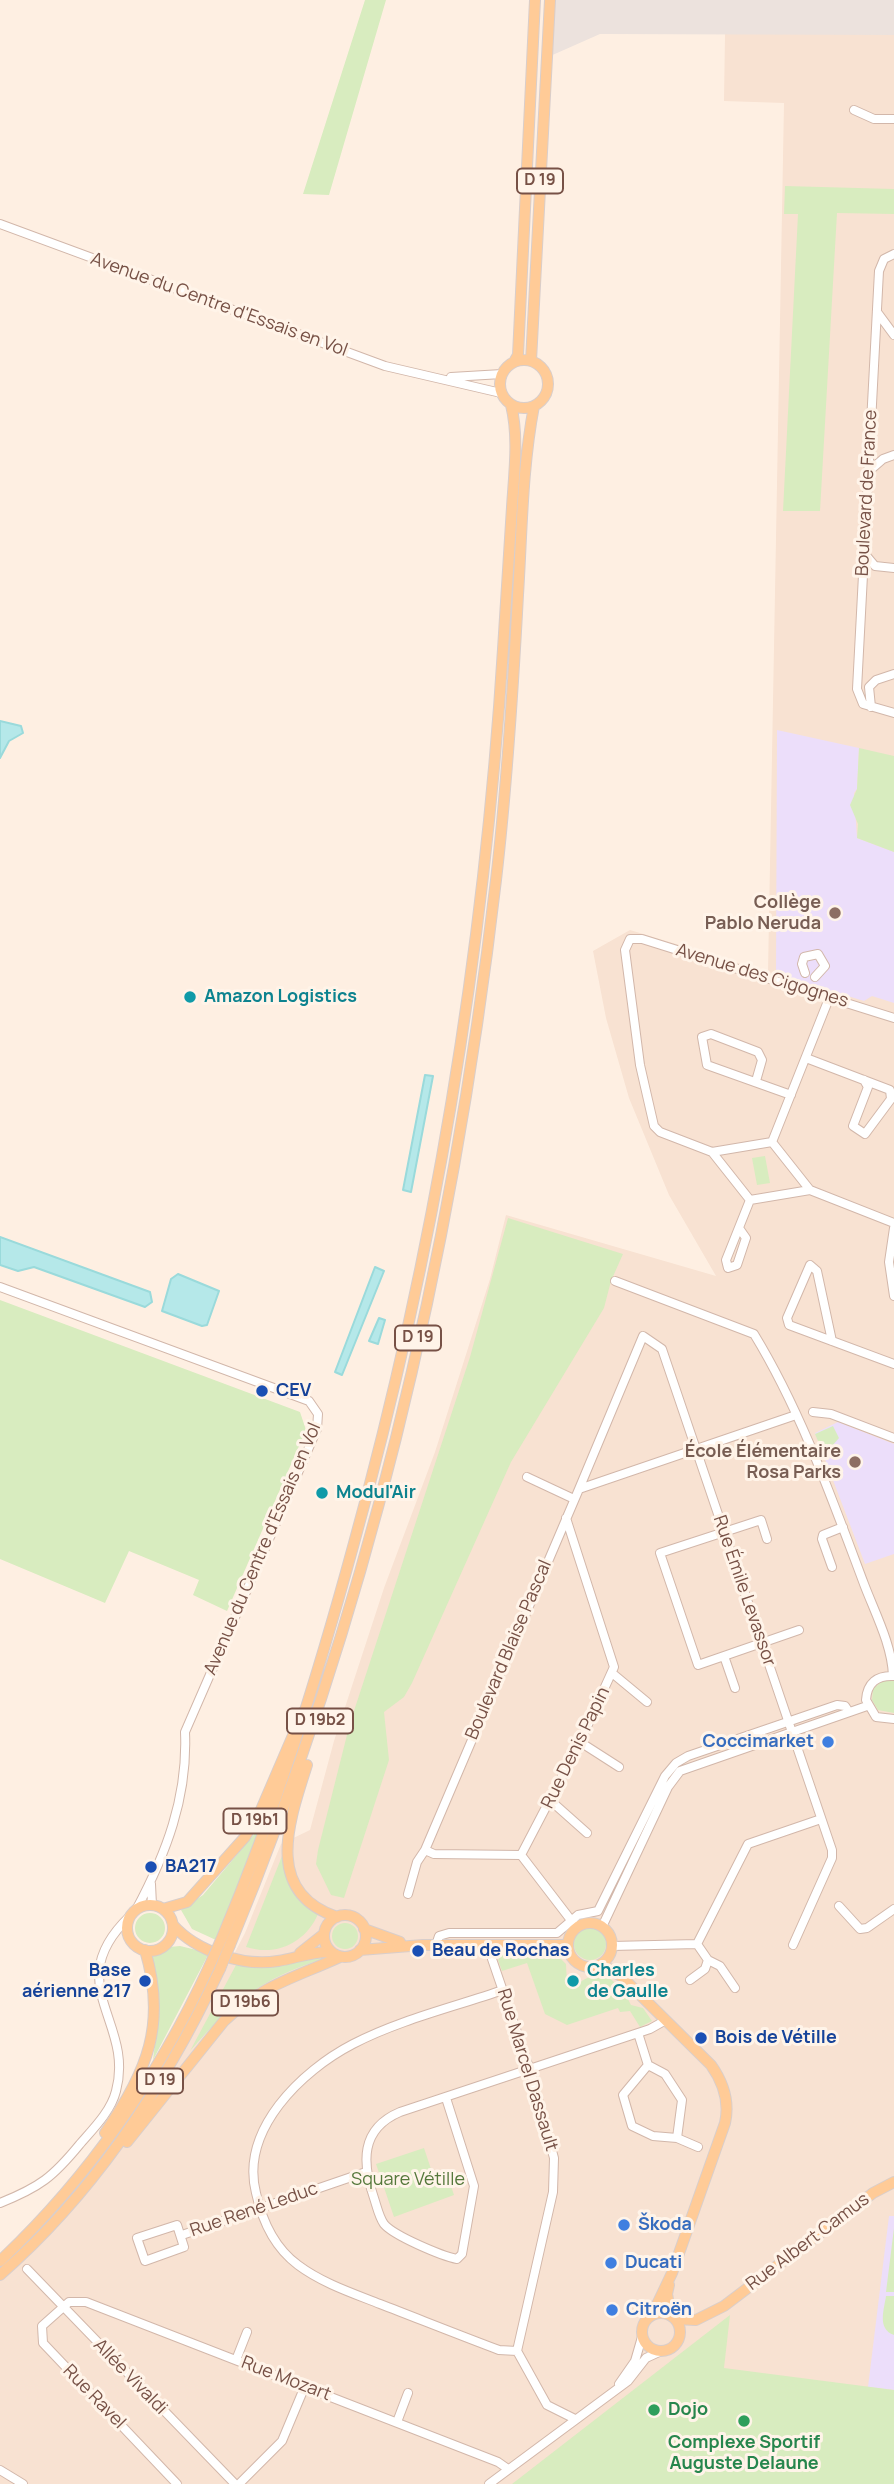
<!DOCTYPE html>
<meta charset="utf-8">
<style>
body{margin:0}
canvas{display:block;background:#feefe2}
</style>
<canvas width="894" height="2484"></canvas>
<script>
const ctx = document.querySelector('canvas').getContext('2d');
ctx.lineJoin = 'round';
function fillPath(path, color) {
  ctx.fillStyle = color;
  ctx.fill(path, 'evenodd');
}
function stroke(path, color, width, dash) {
  ctx.strokeStyle = color;
  ctx.lineWidth = width;
  ctx.lineCap = dash ? 'butt' : 'round';
  ctx.setLineDash(dash || []);
  ctx.stroke(path);
}
function write(font, color, halo, rows, align = 'center') {
  ctx.font = font + ' Manrope,sans-serif';
  ctx.lineWidth = 6;
  ctx.setLineDash([]);
  ctx.textBaseline = 'middle';
  ctx.strokeStyle = halo;
  ctx.fillStyle = color;
  for (const [text, x, y, turn = 0] of rows) {
    ctx.save();
    ctx.translate(x, y);
    ctx.rotate((+turn || 0) * Math.PI / 180);
    ctx.textAlign = isNaN(turn) ? turn : align;
    if (halo) ctx.strokeText(text, 0, 0);
    ctx.fillText(text, 0, 0);
    ctx.restore();
  }
}
fillPath(new Path2D(`
 M789 32 894 35V2484H0V2275L129 2136 168 2081 245 1933 281 1844 310 1830 334 1741 384 1588 435 1452 490 1279 506 1215 716 1276 669 1195 629 1098 606 1018 593 951 630 930 768 972 784 103 724 101 725 34Z`), '#f8e2d2');
fillPath(new Path2D(`
 M550 0H894V35L600 34 548 57Z`), '#ece2dd');
fillPath(new Path2D(`
 M777 730 859 748 857 789 854 793 857 838 894 852V1003L872 996 864 1001 776 974Z
 M838 1422 894 1444V1554L865 1564 815 1433Z
 M889 2216H894V2390L868 2387Z`), '#ecdefa');
fillPath(new Path2D(`
 M365 0H386L329 195 303 194Z
 M785 186 894 189V214L837 213 820 511H783L798 214H784Z
 M859 748 894 756V852L857 838 858 824 850 805 857 789Z
 M765 1156 770 1183 757 1185 752 1158Z
 M508 1218 623 1254 611 1281 604 1308 511 1462 412 1683 404 1697 384 1712 389 1760 344 1898 331 1895 316 1864 318 1850 350 1723 470 1357Z
 M0 1300 300 1412 306 1430 227 1611 193 1595 199 1580 129 1551 105 1603 0 1559Z
 M833 1426 839 1438 824 1455 815 1434Z
 M882 1681H894V1713L878 1710 872 1700 873 1689Z
 M262 1825 216 1940 192 1929 181 1910 203 1895Z
 M282 1856C289 1880 297 1899 318 1914 306 1942 277 1957 246 1947Z
 M135 1928a15 15 0 1 1 30 0a15 15 0 1 1-30 0Z
 M332 1936a13 13 0 1 1 26 0a13 13 0 1 1-26 0Z
 M574 1944a16 16 0 1 1 32 0a16 16 0 1 1-32 0Z
 M180 1946 209 1953 153 2060 158 2019 152 1957 169 1947Z
 M503 1953 556 1954 566 1964 567 1983 574 1985 591 1976 606 1975 623 1990 631 2005 643 2008 652 2021 640 2027 630 2011 620 2012 618 2008 567 2025 545 2014 527 1963 502 1971 498 1960Z
 M316 1955 322 1959C259 1980 234 2001 190 2051L236 1965 277 1966Z
 M424 2148 435 2181 448 2177 454 2195 394 2217 376 2164Z
 M894 2228V2292H886Z
 M886 2296H894V2335C877 2329 884 2310 886 2296Z
 M730 2315 724 2368 894 2390V2484H512Z`), '#d8ecbf');
const water = new Path2D(`
 M0 721 21 726 23 733 9 741 0 758Z
 M425 1075 433 1076 411 1192 403 1190Z
 M0 1237 150 1292 152 1302 145 1307 34 1267 18 1271 0 1265Z
 M375 1267 384 1271 342 1375 335 1372Z
 M178 1274 219 1291 207 1325 202 1326 162 1311 171 1279Z
 M379 1318 385 1320 378 1344 369 1341Z`);
fillPath(water, '#b5e8e9');
stroke(water, '#9adadb', 2);
const minor = new Path2D(`
 M854 110 874 119H894
 M0 224 385 366 501 393
 M894 254 884 259 879 271 857 689 863 704 894 713
 M877 312 894 335
 M451 377 502 374
 M868 472 883 459 894 455
 M864 553 875 566 894 568
 M871 707 869 687 876 680 894 674
 M805 973 802 964 804 957 818 954 825 966 815 977
 M806 1058 890 1090 891 1099 865 1134 853 1126 868 1087 864 1080
 M756 1081 762 1060 758 1052 711 1034 702 1037 707 1065 791 1095
 M772 1142 830 996
 M712 1152 660 1132 654 1126 640 1065 625 950 630 939H642L894 1018
 M810 1190 772 1142 712 1152 750 1200 810 1190 894 1223
 M739 1228 746 1238 737 1265 728 1268 726 1260 750 1200
 M894 1228 889 1262 894 1296
 M615 1281 754 1334C801 1411 832 1499 864 1584 875 1613 892 1645 893 1676
 M0 1287 309 1401 318 1414 317 1429 185 1732C188 1797 166 1854 136 1910
 M832 1341 817 1271 810 1265 787 1318 789 1325 894 1364
 M813 1412 831 1414 894 1438
 M527 1477 574 1499
 M579 1489 643 1336 662 1349 832 1850V1858L793 1945
 M767 1539 761 1520 660 1553 698 1665 799 1630
 M832 1567 822 1539 823 1535 843 1527
 M724 1656 735 1688
 M612 1673 647 1702
 M894 1676C877 1675 867 1683 866 1700L876 1717 894 1719
 M580 1742 619 1767
 M551 1801 587 1833
 M521 1855 580 1742 614 1667 566 1518
 M151 1884 152 1905
 M408 1894 417 1862 425 1850
 M839 1906 860 1929 867 1928 894 1909
 M602 1927 668 1787 680 1771 867 1706
 M577 1928 521 1855 434 1854 425 1850 579 1489 796 1415
 M697 1944 708 1960 720 1966 735 1988
 M436 1945 439 1936 449 1933H557L578 1915 598 1911 665 1776 676 1763 688 1756 837 1705 845 1706 849 1712
 M492 1945V1959L530 2070 554 2158 553 2192 517 2351 547 2405 575 2419
 M612 1946 697 1944 748 1844 821 1819
 M690 1980 705 1969 708 1960
 M503 1990C454 2007 399 2020 353 2044 301 2071 240 2130 256 2193 262 2220 275 2248 298 2265 322 2283 352 2293 380 2304 419 2319 459 2335 499 2350L517 2351
 M638 2033 648 2065 665 2074 682 2100 677 2138 653 2136 632 2126 623 2095 648 2065
 M446 2098 474 2186 462 2254 457 2259C442 2256 394 2236 384 2224 379 2217 377 2207 374 2198 362 2163 360 2129 400 2112L650 2029 666 2020
 M677 2138 698 2147
 M0 2203C40 2187 53 2177 80 2144 94 2128 111 2111 116 2091 135 2021 59 1984 130 1916
 M177 2225 184 2247 145 2261 137 2238Z
 M182 2235 366 2172
 M27 2269 235 2484
 M236 2360 247 2332
 M619 2384 635 2361 642 2337
 M397 2422 408 2393
 M0 2470 23 2484
 M177 2484 43 2343 42 2326 69 2302H86L498 2462 508 2469
 M239 2484 282 2441 305 2386
 M489 2484 628 2381 646 2358 659 2352`);
const major = new Path2D(`
 M500 384a24 24 0 1 1 48 0a24 24 0 1 1-48 0Z
 M531 361 550 0
 M514 362 518 355 535 0
 M307 1765C290 1819 262 1892 337 1917
 M127 1928a23 23 0 1 1 46 0a23 23 0 1 1-46 0Z
 M163 1909 187 1902 245 1837 260 1812 303 1712
 M324 1936a21 21 0 1 1 42 0a21 21 0 1 1-42 0Z
 M568 1945a22 22 0 1 1 44 0a22 22 0 1 1-44 0Z
 M173 1925C196 1951 243 1967 278 1961 297 1958 312 1951 331 1952
 M364 1929 400 1942
 M221 1940C276 1810 317 1679 354 1543 435 1250 484 953 503 649 506 601 509 554 512 507 514 474 519 437 511 405
 M230 1945C370 1607 454 1243 496 880 507 785 513 690 518 595 522 532 522 469 534 406
 M360 1950 423 1945H568
 M300 1953 324 1934
 M601 1964 621 1976 711 2065C723 2082 730 2101 725 2123L672 2273 652 2315
 M105 2133C147 2072 167 2024 145 1950
 M127 2142 224 2021C264 1984 294 1978 340 1957
 M0 2261C89 2177 158 2077 209 1967
 M0 2275C95 2192 167 2082 220 1969
 M669 2285 667 2294 671 2315
 M642 2332a19 19 0 1 1 38 0a19 19 0 1 1-38 0Z
 M675 2319 696 2320 724 2306 873 2193 894 2182`);
stroke(minor, '#d2b7aa', 10);
stroke(major, '#d9cecb', 12);
stroke(minor, '#fff', 8);
stroke(major, '#ffcb97', 10);
const majorBridge = new Path2D(`
 M209 1967 221 1940
 M220 1969 230 1945`);
stroke(majorBridge, '#d9cecb', 12, []);
stroke(majorBridge, '#ffcb97', 10);
for (const [x, y, r, color] of [
 [835,913,7,"#8d6e63"],
 [190,997,7,"#0f9aa8"],
 [262,1391,7,"#1a4fb4"],
 [855,1462,7,"#8d6e63"],
 [322,1493,7,"#0f9aa8"],
 [828,1742,7,"#3f7fe0"],
 [151,1867,7,"#1a4fb4"],
 [418,1951,7,"#1a4fb4"],
 [145,1981,7,"#1a4fb4"],
 [573,1981,7,"#0f9aa8"],
 [701,2038,7,"#1a4fb4"],
 [624,2225,7,"#3f7fe0"],
 [611,2263,7,"#3f7fe0"],
 [612,2310,7,"#3f7fe0"],
 [654,2410,7,"#2e9e5b"],
 [744,2421,7,"#2e9e5b"]
]) {
  const dot = new Path2D();
  dot.arc(x, y, r, 0, 2 * Math.PI);
  ctx.fillStyle = color;
  ctx.fill(dot);
  stroke(dot, '#fff4e9', 2.5);
}
for (const [x, y, w] of [
 [540,181,46],
 [418,1338,46],
 [320,1721,66],
 [255,1821,63],
 [245,2003,66],
 [160,2081,46]
]) {
  const box = new Path2D();
  box.roundRect(x - w / 2, y - 12.5, w, 25, 5);
  ctx.fillStyle = '#fff4e9';
  ctx.fill(box);
  stroke(box, '#775146', 2);
}
write('bold 16px', '#775146', null, [
 ["D 19",540,181],
 ["D 19",418,1338],
 ["D 19b2",320,1721],
 ["D 19b1",255,1821],
 ["D 19b6",245,2003],
 ["D 19",160,2081]
]);
write('18px', '#775146', '#fff4e9', [
 ["Avenue du Centre d'Essais en Vol",219,305,20],
 ["Boulevard de France",867,493,-87],
 ["Avenue des Cigognes",762,976,17],
 ["Avenue du Centre d'Essais en Vol",263,1549,-67],
 ["Rue Émile Levassor",744,1591,71],
 ["Boulevard Blaise Pascal",509,1650,-67],
 ["Rue Denis Papin",576,1748,-64],
 ["Rue Marcel Dassault",527,2070,73],
 ["Rue René Leduc",254,2210,-19],
 ["Rue Albert Camus",808,2242,-37],
 ["Allée Vivaldi",130,2377,46],
 ["Rue Mozart",286,2379,21],
 ["Rue Ravel",94,2397,46]
]);
write('bold 18px', '#785e54', '#fff4e9', [
 ["Collège",821,903],
 ["Pablo Neruda",821,924],
 ["École Élémentaire",841,1452],
 ["Rosa Parks",841,1473]
], 'right');
write('bold 18px', '#0d838f', '#fff4e9', [
 ["Amazon Logistics",204,997],
 ["Modul'Air",336,1493],
 ["Charles",587,1971],
 ["de Gaulle",587,1992]
], 'left');
write('bold 18px', '#164399', '#fff4e9', [
 ["CEV",276,1391],
 ["BA217",165,1867],
 ["Beau de Rochas",432,1951],
 ["Base",131,1971,"right"],
 ["aérienne 217",131,1992,"right"],
 ["Bois de Vétille",715,2038]
], 'left');
write('bold 18px', '#366cbe', '#fff4e9', [
 ["Coccimarket",814,1742,"right"],
 ["Škoda",638,2225],
 ["Ducati",625,2263],
 ["Citroën",626,2310]
], 'left');
write('18px', '#55783b', '#fff4e9', [
 ["Square Vétille",408,2180]
]);
write('bold 18px', '#27864d', '#fff4e9', [
 ["Dojo",668,2410],
 ["Complexe Sportif",744,2443,"center"],
 ["Auguste Delaune",744,2464,"center"]
], 'left');
</script>
